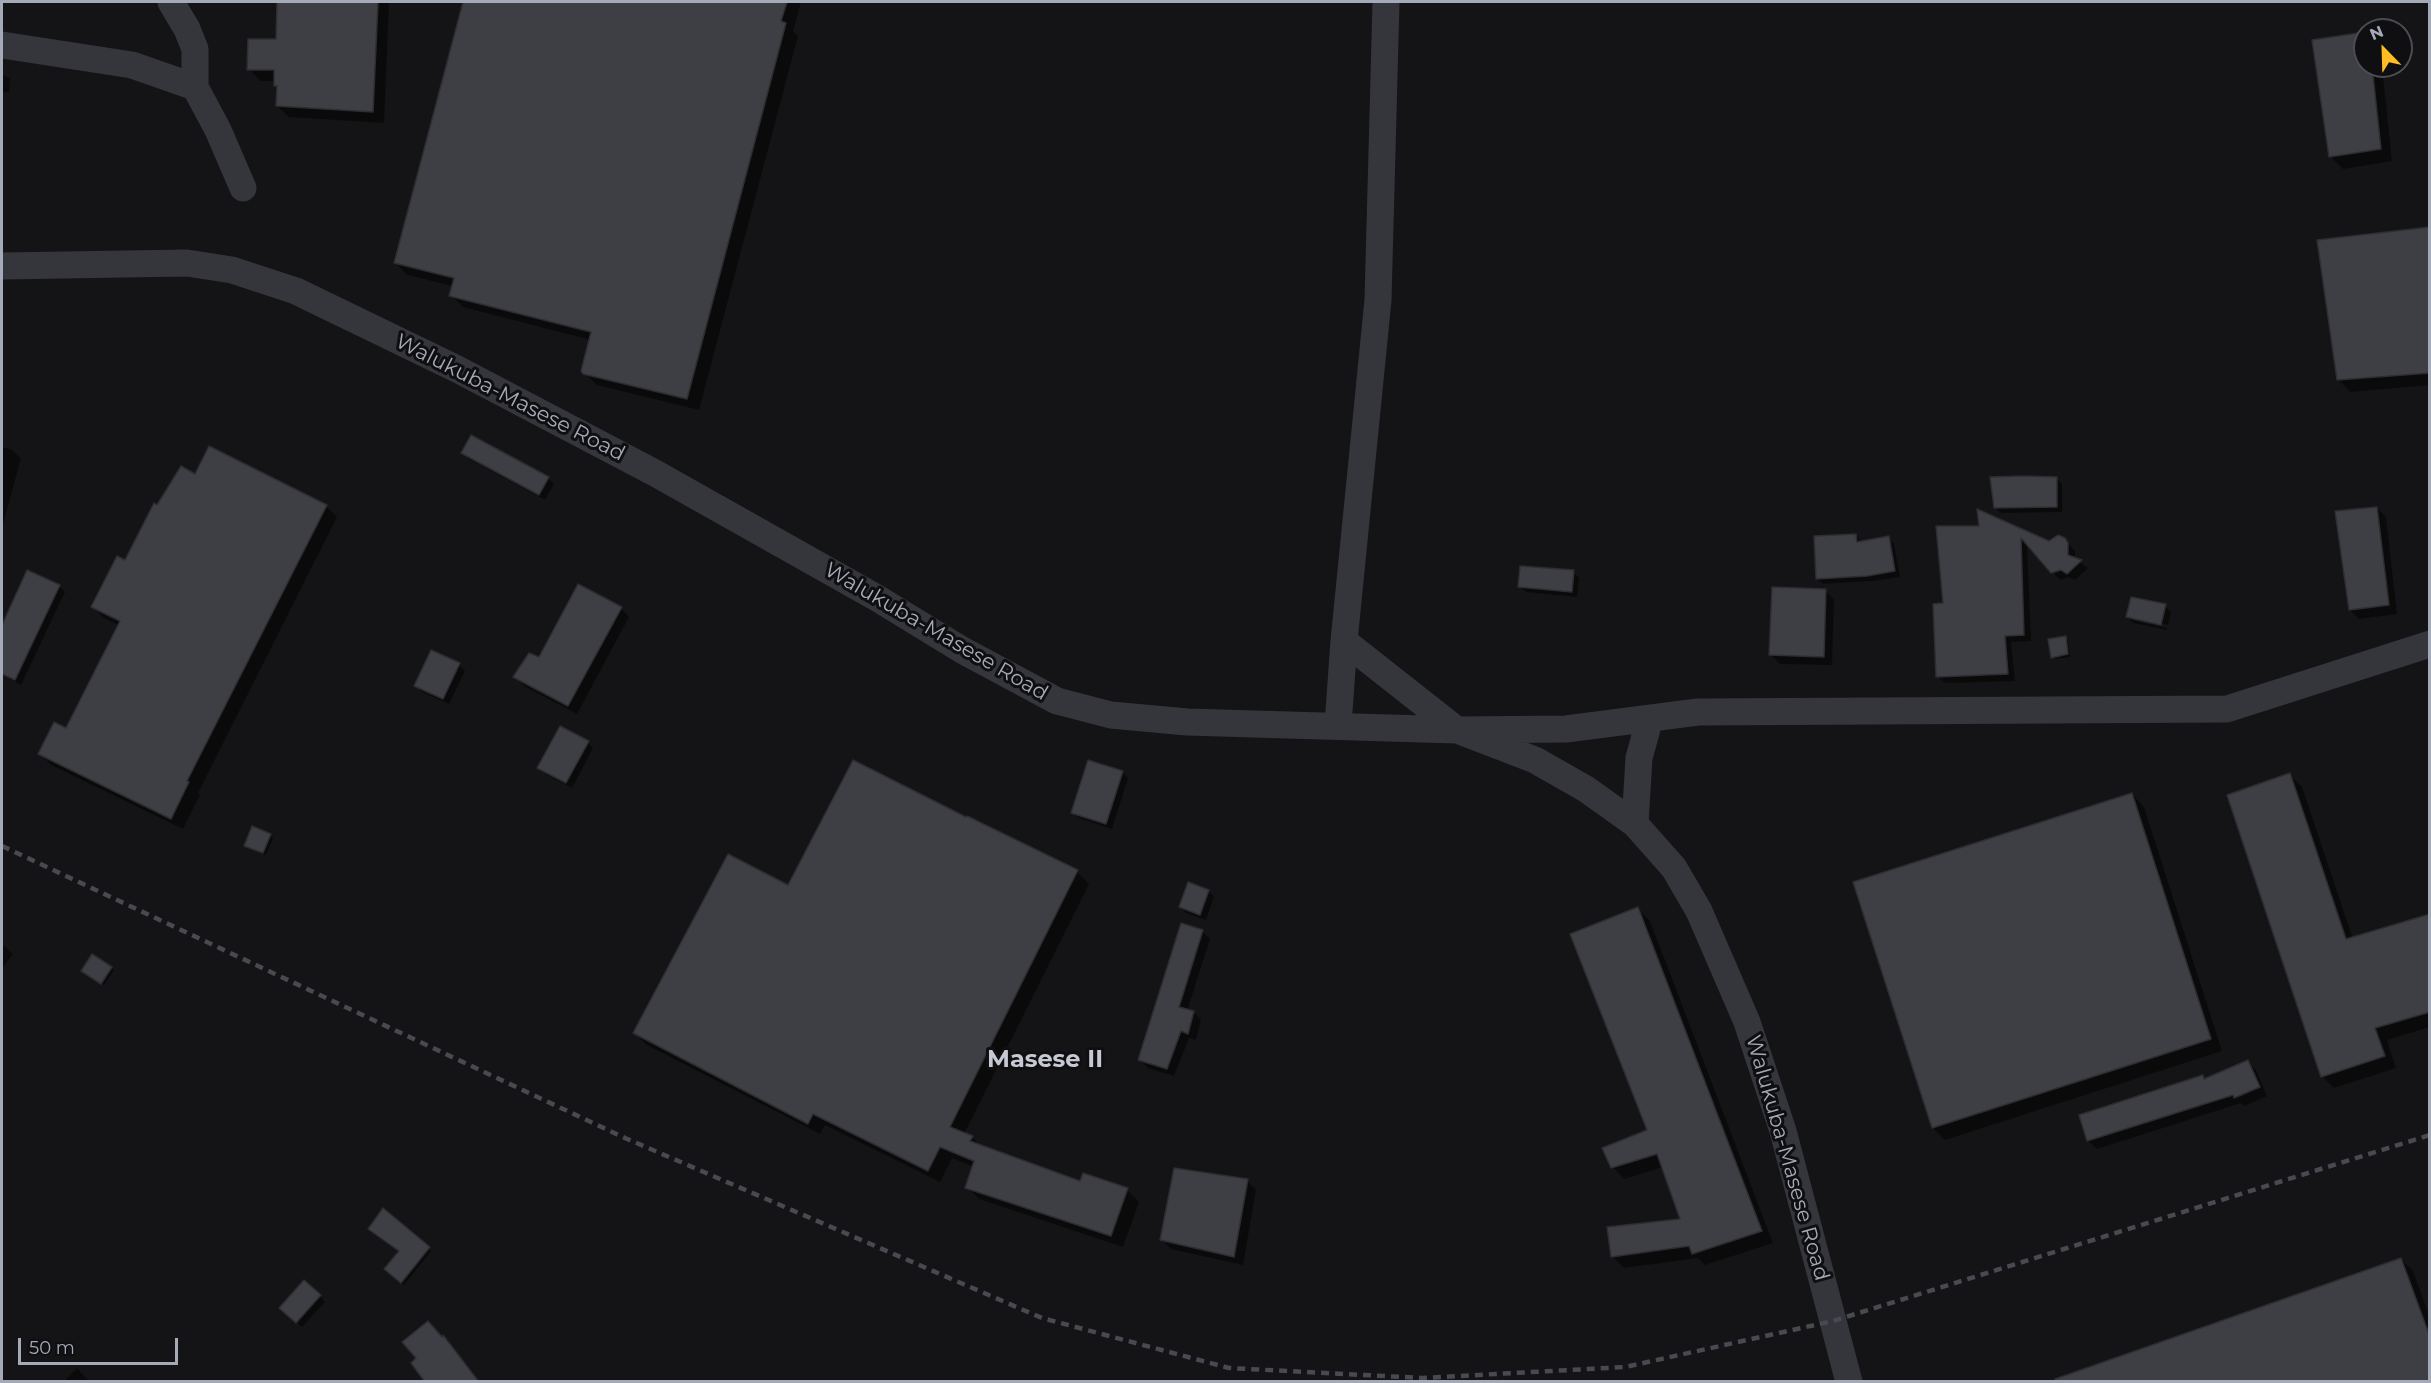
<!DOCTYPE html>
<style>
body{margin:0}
#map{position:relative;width:2431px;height:1383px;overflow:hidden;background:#141416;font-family:Montserrat,sans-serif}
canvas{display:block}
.frame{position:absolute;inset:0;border:3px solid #a5aab8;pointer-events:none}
.north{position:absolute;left:2353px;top:18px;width:60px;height:60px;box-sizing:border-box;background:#0f0f11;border:2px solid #4b4d54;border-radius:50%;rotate:337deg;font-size:16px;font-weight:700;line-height:24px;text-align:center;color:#a5aab8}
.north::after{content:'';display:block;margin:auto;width:21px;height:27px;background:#ffbc23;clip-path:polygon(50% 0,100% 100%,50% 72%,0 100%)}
.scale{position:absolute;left:18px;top:1338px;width:160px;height:27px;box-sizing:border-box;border:3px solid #a5aab8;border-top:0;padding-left:8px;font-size:18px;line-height:21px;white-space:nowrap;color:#a5aab8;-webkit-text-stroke:4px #0f0f11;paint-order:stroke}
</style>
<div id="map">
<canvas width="2431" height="1383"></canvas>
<div class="frame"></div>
<div class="north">N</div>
<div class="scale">50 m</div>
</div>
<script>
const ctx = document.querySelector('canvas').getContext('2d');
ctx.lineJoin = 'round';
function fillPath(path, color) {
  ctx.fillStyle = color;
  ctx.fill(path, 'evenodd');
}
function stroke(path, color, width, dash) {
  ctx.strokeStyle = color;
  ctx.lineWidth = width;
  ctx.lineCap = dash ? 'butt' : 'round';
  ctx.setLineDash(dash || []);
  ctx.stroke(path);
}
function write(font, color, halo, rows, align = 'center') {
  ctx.font = font + ' Montserrat,sans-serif';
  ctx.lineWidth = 6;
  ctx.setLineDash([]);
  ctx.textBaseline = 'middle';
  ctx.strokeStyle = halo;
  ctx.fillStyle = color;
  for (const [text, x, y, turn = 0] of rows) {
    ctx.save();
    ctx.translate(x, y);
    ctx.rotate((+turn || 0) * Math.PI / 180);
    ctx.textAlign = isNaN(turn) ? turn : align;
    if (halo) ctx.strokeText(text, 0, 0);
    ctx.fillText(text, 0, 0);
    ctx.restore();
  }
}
fillPath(new Path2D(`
 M279 2H389L384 123 289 117 277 106 278 88 275 85V81H260L249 69 277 41Z
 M464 2H698L746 14 749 2H801L793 32 798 36 699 410 597 385 583 371 591 340 463 307 451 295 453 286 407 275 395 262Z
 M2365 34V66H2382L2392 161 2343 169 2331 157Z
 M2 75 10 78 9 92H2Z
 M2430 228V385L2350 392 2338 379Z
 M2 447 12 450 21 458 2 528Z
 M463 453 548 478 554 484 545 500 469 459Z
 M195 476 326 506 337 517 198 793 200 795 183 829 51 765 40 753 67 730 120 626 104 618 93 607 126 562 158 507Z
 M2056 478 2062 484V512L2001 513 1995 508Z
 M2377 508 2386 517 2397 614 2359 619 2350 610Z
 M1980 527 2049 543 2065 540 2075 551V559L2088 568 2075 580 2069 577 2060 580 2027 544 2031 641 2011 642 2015 681 1945 683 1937 676 1945 605Z
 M1856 535 1862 543 1889 538 1894 544 1900 577 1873 581 1823 584 1817 579Z
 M28 572 59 586 65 592 21 685 2 675V627Z
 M1573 572 1579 578 1577 597 1526 592 1520 587Z
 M1825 590 1834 600 1832 665 1780 664 1771 655Z
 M2165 606 2171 612 2168 625 2132 617V620L2167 628V630L2133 623 2127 617Z
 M621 608 629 617 577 714 524 686 515 677 539 659Z
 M2065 638 2068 640 2070 657 2055 659 2052 657Z
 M459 665 465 671 449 704 422 692 416 686Z
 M588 743 593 748 572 788 545 774 539 768Z
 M1122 772 1128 778 1112 829 1079 818 1073 813Z
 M2290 775 2302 787 2353 939 2430 916V1027L2387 1040 2396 1068 2334 1088 2322 1076Z
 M2132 794 2144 807 2222 1051 1945 1140 1933 1128Z
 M968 818 1077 872 1089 884 964 1134 972 1137 981 1146 1081 1183 1127 1190 1139 1202 1123 1247 979 1199 967 1187 974 1167 952 1158 940 1182 825 1125 820 1134 647 1045 635 1033 789 887Z
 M270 835 273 838 266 855 246 846Z
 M1208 891 1214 897 1206 920 1186 913 1180 907Z
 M1638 909 1650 921 1773 1243 1705 1265 1698 1258 1624 1268 1612 1256 1682 1220 1663 1167 1624 1179 1613 1167 1649 1130Z
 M1202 931 1210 939 1187 1011 1193 1012 1201 1020 1196 1040 1189 1038 1174 1076 1148 1068 1140 1060Z
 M2 944 13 954 3 967 2 966Z
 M111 968 114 970 104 985 85 973Z
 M2248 1062 2256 1070 2267 1096 2244 1106 2241 1103 2097 1149 2088 1141 2080 1116 2203 1077 2206 1080Z
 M1247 1181 1256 1190 1243 1265 1171 1249 1162 1240Z
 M384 1210 431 1251 404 1285 388 1272 401 1251Z
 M2401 1259 2413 1271 2430 1318V1382Z
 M320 1296 325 1302 302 1327 286 1313Z
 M77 1368 90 1382H69L66 1379Z`), '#0007');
const building = new Path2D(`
 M277 2H378L373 112 276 106 277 86H274V70H247L248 39H276Z
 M463 2H787L781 21 786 23 687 399 583 374 581 371 591 332 449 296 454 278 394 263Z
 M2365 32V66H2372L2381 149 2329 157 2312 40Z
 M2430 227V373L2337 380 2317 240Z
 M471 435 549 477 539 495 461 453Z
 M209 446 327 505 187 781 189 782 171 819 38 754 54 722 66 728 120 621 91 607 117 556 125 560 154 503 157 505 181 466 195 474Z
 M2024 476 2057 477V507L1994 508 1990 477Z
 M2377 507 2389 605 2349 610 2335 511Z
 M1977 509 2049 541 2058 535 2065 538 2068 543V555L2082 560 2067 574 2061 570 2051 573 2021 538 2024 635 2005 636 2008 674 1936 677 1933 604 1943 603 1936 526H1979Z
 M1856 534 1857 542 1889 536 1895 571 1867 576 1816 579 1814 536Z
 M1520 566 1574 570 1572 592 1518 587Z
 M27 570 60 585 15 680 2 674V625Z
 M578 584 622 607 568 706 513 677 529 653 539 657Z
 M1772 587 1826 589 1824 657 1769 655Z
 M2131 597 2166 604 2161 625 2126 617Z
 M2066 636 2068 654 2051 658 2048 639Z
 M431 650 460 663 443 699 414 686Z
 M560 726 589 741 566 783 537 768Z
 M853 760 966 817 967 816 1078 870 950 1127 973 1136 970 1141 1080 1181 1083 1173 1128 1188 1111 1236 965 1188 974 1161 940 1147 928 1171 813 1114 808 1124 633 1033 728 854 788 885Z
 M1088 760 1123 771 1106 824 1071 813Z
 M2290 773 2346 939 2430 914V1012L2375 1028 2385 1056 2321 1077 2227 795Z
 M2132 793 2211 1039 1932 1128 1853 882Z
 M252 826 271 834 263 853 244 846Z
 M1188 882 1209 890 1200 915 1179 907Z
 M1638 907 1762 1231 1692 1254 1689 1246 1611 1257 1607 1227 1680 1219 1657 1154 1611 1168 1602 1148 1647 1130 1570 934Z
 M1181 923 1203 930 1179 1007 1194 1011 1188 1034 1181 1031 1167 1069 1138 1060Z
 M92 954 112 967 101 984 81 971Z
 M2248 1060 2260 1087 2234 1098 2233 1095 2087 1141 2079 1115 2203 1075 2204 1079Z
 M1174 1168 1248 1179 1234 1257 1160 1240Z
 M383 1208 430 1247 401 1283 384 1269 399 1251 368 1229Z
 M2401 1258 2430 1337V1382H2056L2055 1379Z
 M304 1280 321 1295 296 1323 279 1308Z
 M428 1321 442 1337 443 1335 479 1382H425L411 1363 416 1358 402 1342Z`);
fillPath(building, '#3e3f44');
stroke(building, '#2e2e32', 1.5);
stroke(new Path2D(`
 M171 2 187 29 195 49V87
 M2 45 132 65 195 87 218 130 243 188
 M2 266 187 263 232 270 296 291 457 369 655 473 877 598 962 650 1057 701 1111 715 1187 722 1457 730 1535 760 1586 789 1635 824 1674 868 1699 911 1747 1022 1783 1131 1849 1382
 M1344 641 1457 730 1566 729 1698 712 2227 709 2430 644
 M1338 725 1344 641 1378 300 1386 2
 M1635 824 1639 758 1650 718`), '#35363c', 27);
stroke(new Path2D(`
 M2 846 625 1138 1042 1318 1229 1368 1422 1378 1625 1367 1833 1321 2430 1135`), '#484951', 4.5, [8, 6]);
write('21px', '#a5aab8', '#0f0f11', [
 ["Walukuba-Masese Road",510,398,27],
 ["Walukuba-Masese Road",936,632,30],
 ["Walukuba-Masese Road",1787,1158,74]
]);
write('bold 24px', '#c6c9d3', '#0f0f11', [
 ["Masese II",1045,1060]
]);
</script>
